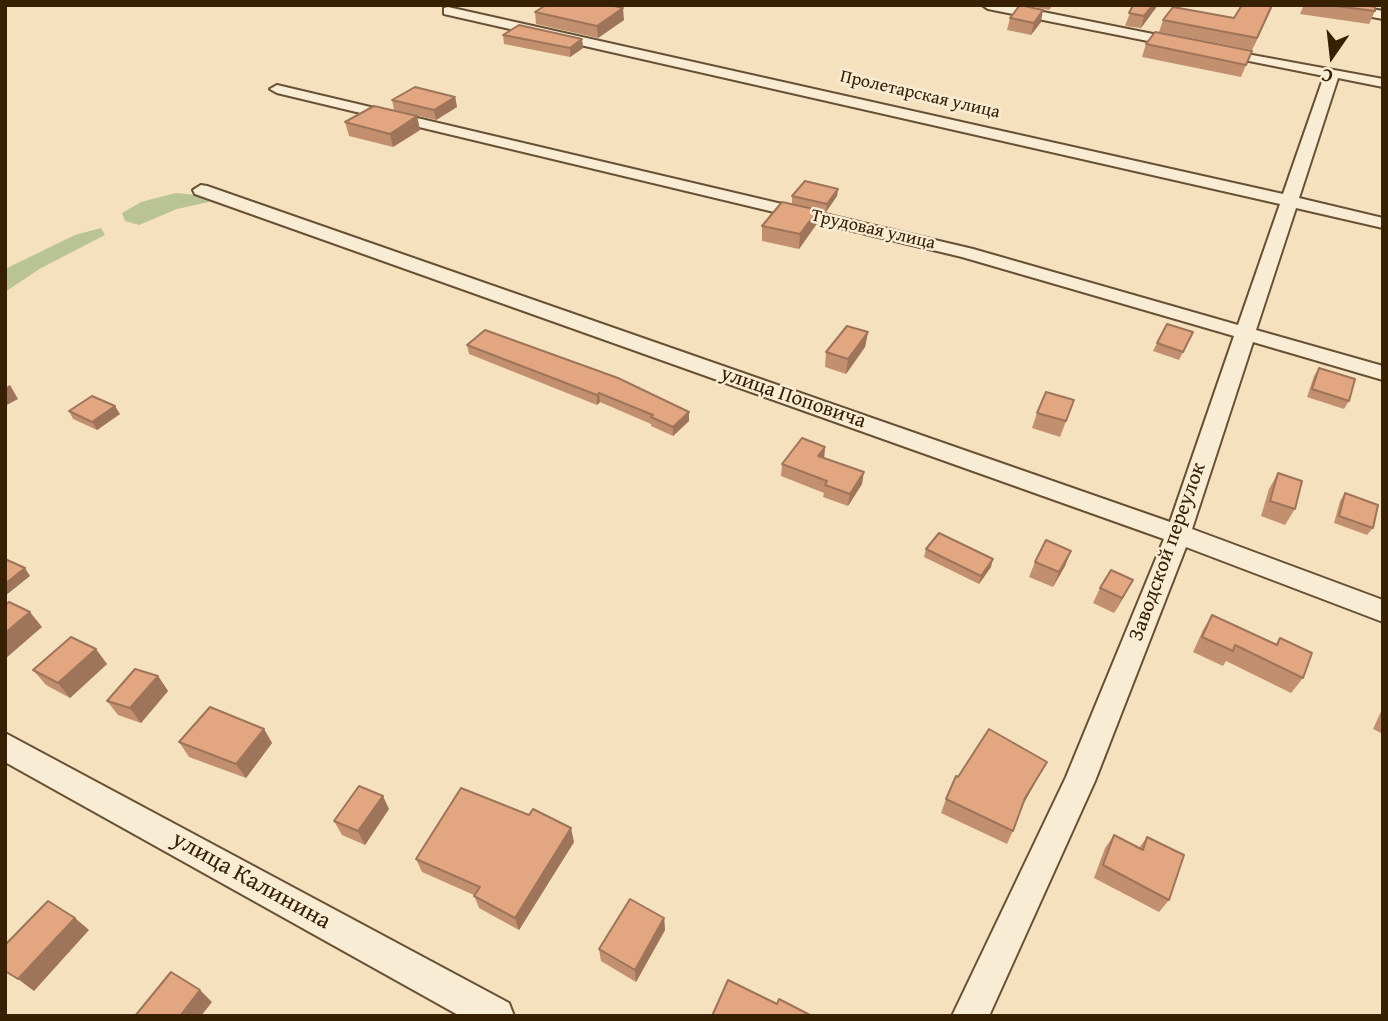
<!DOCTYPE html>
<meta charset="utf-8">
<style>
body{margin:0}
#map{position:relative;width:1388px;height:1021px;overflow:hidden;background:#f6e1bf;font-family:"Gentium Book Plus",serif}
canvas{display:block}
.frame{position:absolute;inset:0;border:7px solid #382005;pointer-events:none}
.north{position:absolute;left:1297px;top:21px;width:70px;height:70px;-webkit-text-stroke:5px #f9ecd5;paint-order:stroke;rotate:194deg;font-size:19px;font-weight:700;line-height:28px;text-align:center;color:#382005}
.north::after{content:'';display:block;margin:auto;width:24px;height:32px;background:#382005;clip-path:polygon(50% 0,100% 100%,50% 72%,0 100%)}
</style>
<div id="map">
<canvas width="1388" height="1021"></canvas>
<div class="frame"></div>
<div class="north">С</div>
</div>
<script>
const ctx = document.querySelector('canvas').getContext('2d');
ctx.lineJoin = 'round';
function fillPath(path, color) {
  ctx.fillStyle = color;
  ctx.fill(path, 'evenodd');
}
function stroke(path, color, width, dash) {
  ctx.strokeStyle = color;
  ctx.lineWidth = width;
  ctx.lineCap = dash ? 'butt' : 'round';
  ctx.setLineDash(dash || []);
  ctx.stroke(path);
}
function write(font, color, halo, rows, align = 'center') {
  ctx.font = font + ' "Gentium Book Plus",serif';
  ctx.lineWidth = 5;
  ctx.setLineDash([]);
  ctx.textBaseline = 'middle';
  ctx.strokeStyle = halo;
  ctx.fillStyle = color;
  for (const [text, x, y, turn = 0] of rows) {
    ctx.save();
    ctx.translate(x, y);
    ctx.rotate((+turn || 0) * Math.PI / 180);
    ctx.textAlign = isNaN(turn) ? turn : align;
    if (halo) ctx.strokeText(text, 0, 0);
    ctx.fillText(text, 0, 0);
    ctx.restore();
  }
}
fillPath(new Path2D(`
 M176 193 206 196 209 202 177 209 139 225 125 221 122 213 141 202Z
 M101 228 105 235 41 268 5 292V269L75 235Z`), '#bac394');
const minor = new Path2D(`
 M982 5H1008L1183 40 1190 44 1183 48 988 9Z
 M1321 5H1349L1383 11V19L1327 9Z
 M448 7 1283 194 1324 76 1214 54V48L1383 79V87L1338 78 1299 198 1383 218V228L1296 208 1256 330 1383 366V380L1253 342 1192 529 1383 600V622L1186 547 1095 781 989 1016H952L1066 777 1164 539 195 194 193 190 201 185 207 186 1170 522 1234 336 962 257 277 93 270 89 277 85 973 249 1238 325 1280 204 444 14V8Z
 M5 733 509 1003 514 1016H460L5 762Z`);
stroke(minor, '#685034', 4);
fillPath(minor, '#f9ecd5');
fillPath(new Path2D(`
 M1026 5H1053L1049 10Z
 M1133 5H1158L1141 28 1125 26Z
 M1273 5 1252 50 1159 32 1163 20 1234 18Z
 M1304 5H1364L1375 11 1369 24 1300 14Z
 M535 12 624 20 598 38 536 24Z
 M1010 18 1041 22 1031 35 1007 30Z
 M503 35 582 39 583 48 570 57 504 44Z
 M1146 44 1252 51 1241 77 1142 57Z
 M455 97 457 107 436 120 394 110 392 100Z
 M417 116 420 130 393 147 349 136 345 122Z
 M838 189 837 196 826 212 792 204V196Z
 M818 210 816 225 799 249 762 241V226Z
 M868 332 865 347 846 374 825 367 826 352Z
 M1193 332 1179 360 1153 351 1157 343Z
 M467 345 689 412V421L673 436 651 426V424L600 402 597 405 469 354Z
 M1319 368 1349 401 1344 409 1307 397 1314 376Z
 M1074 400 1060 437 1032 428 1037 413Z
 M69 411 120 414 97 430 73 419Z
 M825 447 824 458 862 484 848 506 823 497 824 493 781 476 782 464Z
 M1278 473 1295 509 1285 525 1261 516 1269 489Z
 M1345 493 1373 528 1367 535 1334 523 1340 501Z
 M926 549 991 567 979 584 924 557Z
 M1071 551 1065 566 1053 587 1029 577 1035 562Z
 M1100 588 1125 595 1114 613 1093 603Z
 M1212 615 1276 644 1280 638 1303 678 1291 693 1226 661 1223 666 1193 652 1203 630Z
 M107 664 70 698 46 685 33 670Z
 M158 676 168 691 141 723 118 715 107 701Z
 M1383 707V734L1373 729Z
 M264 729 272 743 246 778 189 757 179 742Z
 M1047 762 1023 804 1013 831 1007 844 941 813 946 799 958 777Z
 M389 809 365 845 342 835 334 821Z
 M1114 835 1139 848 1147 837 1169 900 1159 912 1094 878 1105 848Z
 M574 842 519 930 479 908 474 895 422 872 416 859Z
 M664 918 665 930 636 982 601 961 599 949Z`), '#c28f6f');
fillPath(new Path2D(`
 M1153 5H1158L1141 28 1144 16Z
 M1272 5H1273L1252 50 1257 38Z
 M623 8 624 20 598 38 597 26Z
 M1043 10 1041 22 1031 35 1034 23Z
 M582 39 583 48 570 57V48Z
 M455 97 457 107 436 120 434 110Z
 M417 116 420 130 393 147 390 134Z
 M838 189 837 196 826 212 827 204Z
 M818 210 816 225 799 249 800 234Z
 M868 332 865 347 846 374 848 359Z
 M10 385 18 399 5 406V388Z
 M599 393 600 402 597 405V395Z
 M115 406 120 414 97 430 92 422Z
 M689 412V421L673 436V427Z
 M825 447 824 459 818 456Z
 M864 472 862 484 848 506 850 494Z
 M1071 551 1065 566 1053 587 1059 572Z
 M993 559 991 567 979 584 981 576Z
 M25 568 30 576 5 596V584Z
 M1133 580 1125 595 1114 613 1122 598Z
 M30 612 42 627 5 659V633Z
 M96 649 107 664 70 698 58 683Z
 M158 676 168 691 141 723 130 708Z
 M264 729 272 743 246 778 236 764Z
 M1047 762 1039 776 1019 812 1025 798Z
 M383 796 389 809 365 845 358 831Z
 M571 828 574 842 519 930 515 918Z
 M75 918 89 930 34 991 18 979Z
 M664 918 665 930 636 982 635 970Z
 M200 990 212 1002 201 1016H180Z`), '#9e745a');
const building = new Path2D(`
 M546 5H610L623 8 597 26 535 12Z
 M1020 5 1043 10 1034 23 1010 18Z
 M1133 5H1153L1144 16 1129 13Z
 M1242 5H1272L1257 38 1163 20 1173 7 1234 18Z
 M1327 5H1364L1375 7V11Z
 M519 25 582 39 570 48 503 35Z
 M1155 32 1252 51 1246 65 1146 44Z
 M415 87 455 97 434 110 392 100Z
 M374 106 417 116 390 134 345 122Z
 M805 181 838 189 827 204 792 196Z
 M782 202 818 210 800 234 762 226Z
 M1167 324 1193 332 1183 352 1157 343Z
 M847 326 868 332 848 359 826 352Z
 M485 330 618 378 689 412 673 427 651 417 653 415 599 393 597 395 467 345Z
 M1319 368 1355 379 1349 401 1312 389Z
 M1046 392 1074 400 1066 421 1037 413Z
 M92 396 115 406 92 422 69 411Z
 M802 438 825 447 818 456 864 472 850 494 825 485 827 481 782 464Z
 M1278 473 1302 481 1295 509 1270 501Z
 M1345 493 1378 505 1373 528 1339 516Z
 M939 533 993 559 981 576 926 549Z
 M1046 540 1071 551 1059 572 1035 562Z
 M5 559 25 568 5 584Z
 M1111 570 1133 580 1122 598 1100 588Z
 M9 602 30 612 5 633V605Z
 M1212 615 1277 645 1280 638 1312 653 1303 678 1235 645 1233 651 1202 637Z
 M71 637 96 649 58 683 33 670Z
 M135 669 158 676 130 708 107 701Z
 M210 707 264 729 236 764 179 742Z
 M989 729 1047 762 1025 798 1013 831 946 799 956 776 958 777Z
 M359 786 383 796 358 831 334 821Z
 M461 788 529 815 533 809 571 828 515 918 474 896 480 887 416 859Z
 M1114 835 1143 850 1147 837 1184 855 1169 900 1103 865Z
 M630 899 664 918 635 970 599 949Z
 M48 901 75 918 18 979 5 971V945Z
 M171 972 200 990 180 1016H135Z
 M728 980 777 1004 779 999 810 1015 809 1016H712Z`);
fillPath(building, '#e2a681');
stroke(building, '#9e745a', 2);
write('18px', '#382005', '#f9ecd5', [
 ["Пролетарская улица",920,95,13],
 ["Трудовая улица",873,230,13]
]);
write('21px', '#382005', '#f9ecd5', [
 ["улица Поповича",793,398,19],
 ["Заводской переулок",1168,552,-70]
]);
write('24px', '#382005', '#f9ecd5', [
 ["улица Калинина",251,881,29]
]);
</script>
